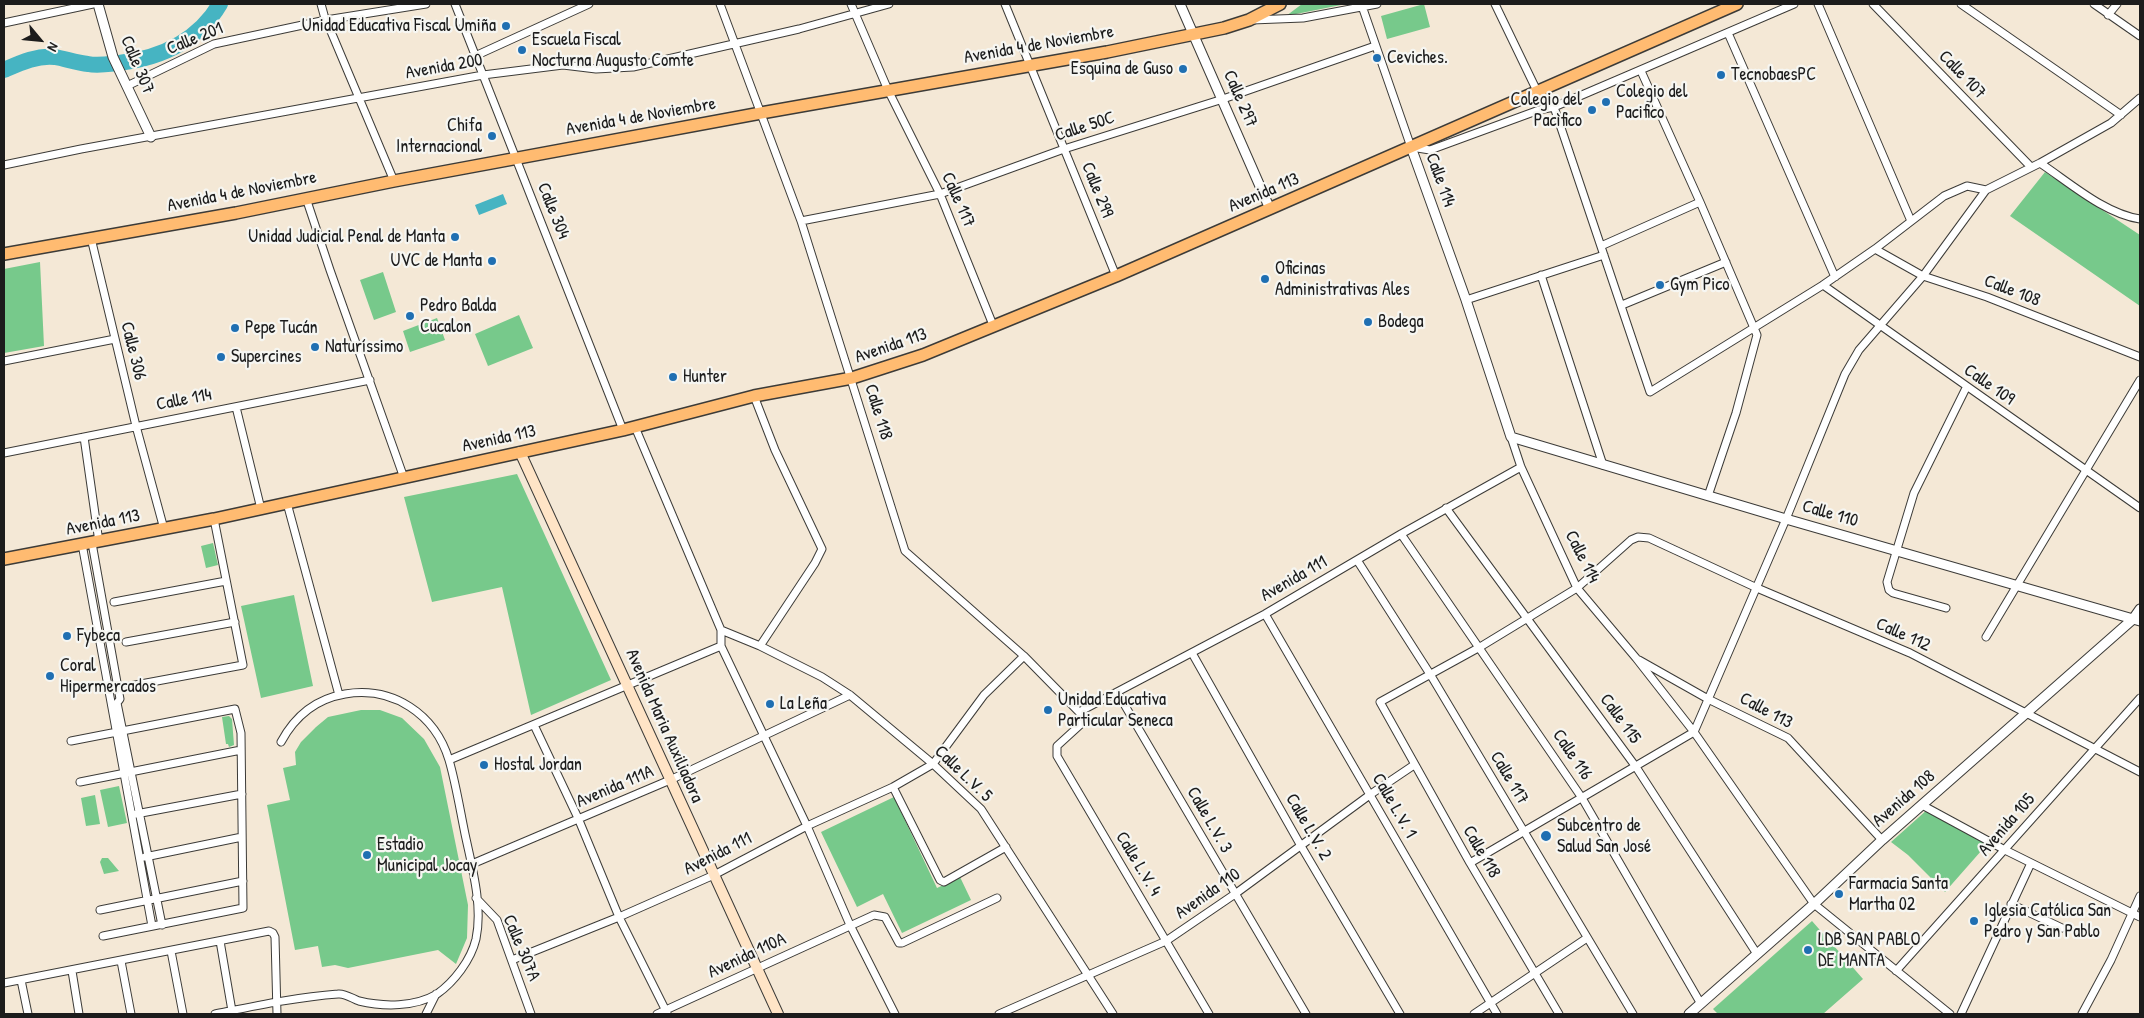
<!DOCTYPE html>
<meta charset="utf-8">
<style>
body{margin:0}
#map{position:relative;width:2144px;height:1018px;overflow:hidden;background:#f4e8d6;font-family:"Patrick Hand",sans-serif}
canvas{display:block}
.frame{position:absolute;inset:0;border:5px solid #1c1c1c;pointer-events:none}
.north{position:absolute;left:15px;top:15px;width:50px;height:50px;-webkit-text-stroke:4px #f6f6f2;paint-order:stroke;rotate:118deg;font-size:14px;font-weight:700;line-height:20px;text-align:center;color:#1c1c1c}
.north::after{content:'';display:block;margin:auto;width:18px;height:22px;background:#1c1c1c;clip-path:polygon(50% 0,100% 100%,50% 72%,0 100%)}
</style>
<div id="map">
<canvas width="2144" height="1018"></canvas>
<div class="frame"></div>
<div class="north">N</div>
</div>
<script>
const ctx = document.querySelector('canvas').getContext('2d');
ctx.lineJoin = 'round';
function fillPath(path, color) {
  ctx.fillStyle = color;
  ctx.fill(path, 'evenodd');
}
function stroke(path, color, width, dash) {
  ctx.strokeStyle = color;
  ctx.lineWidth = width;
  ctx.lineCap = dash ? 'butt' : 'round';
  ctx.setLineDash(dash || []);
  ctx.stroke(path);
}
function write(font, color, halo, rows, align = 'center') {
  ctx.font = font + ' "Patrick Hand",sans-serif';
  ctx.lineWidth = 4.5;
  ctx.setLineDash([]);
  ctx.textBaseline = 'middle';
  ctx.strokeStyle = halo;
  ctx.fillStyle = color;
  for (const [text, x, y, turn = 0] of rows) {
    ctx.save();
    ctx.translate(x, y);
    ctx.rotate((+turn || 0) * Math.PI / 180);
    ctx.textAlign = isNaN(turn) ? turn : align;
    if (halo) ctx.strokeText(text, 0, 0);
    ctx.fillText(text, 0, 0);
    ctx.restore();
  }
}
fillPath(new Path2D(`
 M1302 4H1346L1286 16Z
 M1424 4 1430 27 1387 39 1381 16Z
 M2045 172 2140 235V306L2010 216Z
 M40 262 44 346 4 353V269Z
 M383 272 396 312 374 320 360 280Z
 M519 315 533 348 488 366 475 334Z
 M437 318 445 340 410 352 403 331Z
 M517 474 611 680 531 715 502 587 432 602 404 497Z
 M213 543 218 565 206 568 201 546Z
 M294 595 313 686 261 698 241 606Z
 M361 710H380L402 718 424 739 440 767 468 905 467 938 456 964 438 950 348 968 335 965 322 967 318 946 295 950 267 805 290 800 283 768 296 765 295 752 301 742 316 727 328 717Z
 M229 716 232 719 234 745 229 747 228 744H226L222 717Z
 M119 786 127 823 108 827 100 790Z
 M95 795 100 824 86 826 81 798Z
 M894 797 937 888 960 877 971 900 902 933 883 894 857 907 821 832Z
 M1928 809 1989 842 1945 892 1908 855 1891 842Z
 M102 858H108L119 871 104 874 100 862Z
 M1812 921 1863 979 1823 1014H1718L1713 1009Z`), '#77c98b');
fillPath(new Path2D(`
 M503 194 507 204 479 215 475 205Z`), '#46b4c2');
stroke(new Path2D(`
 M4 70C20 63 37 55 55 57 66 59 77 63 88 64 98 66 109 64 119 63 161 58 198 41 220 4`), '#46b4c2', 16);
const minor = new Path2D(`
 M321 4 324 15 394 181
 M455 4 623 430
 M720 4 801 221 905 551 1024 656 1079 712 1081 716 1080 725 1057 746V756L1209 1014
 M851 4 888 90 940 194 993 325
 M1005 4 1116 276
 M1495 4 1537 91
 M1818 4 1911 221
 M1873 4 2030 166
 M1961 4 2121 115
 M2094 4 2140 36
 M1362 6 1411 147 1430 150 1539 110 1554 107 1794 4
 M2108 15 2117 4
 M1252 20 1303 18 1377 4
 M4 23 93 4
 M1728 33 1835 277
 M475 56 589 4
 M1641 71 1700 202 1757 335 1736 413 1708 496
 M127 86 214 44 326 20 426 4
 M1554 107 1650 392 1823 285 1875 249 1944 196 1967 186 1986 190
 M2040 163C2070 183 2105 214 2140 219
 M4 165 81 149 483 75 563 65 596 69 633 67 799 29 889 4
 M306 198 330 270 404 478
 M801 221 940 194 1064 149 1223 99 1375 46
 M91 238 136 426 164 529
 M1601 246 1700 202
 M1875 249 1923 276 1987 297 2140 357
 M1541 275 1603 465
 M1823 285 2140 508
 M1466 300 1604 255
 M1622 305 1726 262
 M4 361 115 339
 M754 396 775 450 822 549 815 563 760 646
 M236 407 261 509
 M635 427 721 630V646L807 826 850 925 895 1014
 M84 437 99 542
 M1511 437 1521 467 1577 588 1636 658 1694 732 1814 904 1950 1014
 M4 453 370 380
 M287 503 339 695
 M1446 508 1636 767 1757 954
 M1401 534 1582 798 1701 1004
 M92 543 120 699 117 703 162 925
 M82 544 152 926
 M1357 560 1430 674 1633 1014
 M114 602 226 581
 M1946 608 1893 593 1889 590 1887 582 1914 493 1966 388
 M1265 614 1497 1014
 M721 630 760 646 822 677 850 695 933 764 981 809 1113 1014
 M1986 637 2140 380
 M126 642 235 622
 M1192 653 1301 846 1400 1014
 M1639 660 1708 699 1788 738 1882 840
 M130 686 243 665 214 519
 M1117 692 1306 1014
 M1079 712 1265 614 1401 534 1521 467
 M534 725 578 818 619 917 667 1013
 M71 741 235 709 241 733 243 908 103 936
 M449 760 721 646
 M80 782 241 750
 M893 787 940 880 944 882 1006 847
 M1922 805 2005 850 2140 917
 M136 814 242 794
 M145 857 242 837
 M1470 863 1694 732 1786 519 1845 374 1859 350 1923 276 1986 190 2040 163 2111 123 2140 98
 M472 864 670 780 850 695
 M476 898 497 920 531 1014
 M2011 904 2062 928
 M100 910 243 881
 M220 941 232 1011
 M171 951 183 1014
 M512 960 619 917 714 875 807 826 893 787 933 764 984 695 1024 656
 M121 961 131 1014
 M72 971 79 1014
 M1896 971 2140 698
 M21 980 28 1014
 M4 983 269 931 273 933 275 937 277 1014
 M215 1014C255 1006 297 997 338 994 345 993 353 999 359 1001 384 1007 415 1007 437 994 454 982 471 960 476 939 483 906 472 867 465 834 460 810 456 784 449 760 435 714 393 686 345 694 315 699 295 716 281 742
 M426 1014 436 994
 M657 1014 874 915 885 917 899 943H902L997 898
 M999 1014 1166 941 1235 894 1371 794 1414 765
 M1474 1014 1587 938
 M1559 1014 1470 863 1380 702 1480 647 1577 588 1631 540 1638 537 1649 538 1757 588 1910 653 2140 772
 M1961 1014 2031 863
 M2082 1014 2111 960 2140 896`);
const tertiary = new Path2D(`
 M98 4 113 57 151 137
 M1180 4 1270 209
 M1411 147 1466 300 1511 437 1786 519 2140 621
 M1689 1014 1814 904 1882 840 2133 619 2140 609`);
const secondary = new Path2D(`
 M520 452 778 1014`);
const primary = new Path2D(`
 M4 254 236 213 394 181 761 113 1107 52 1224 28 1249 20 1280 4
 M4 559 214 519 623 430 754 396 852 378 923 355 1116 276 1737 4`);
stroke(minor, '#3c3b38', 9);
stroke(tertiary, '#3c3b38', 11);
stroke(secondary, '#3c3b38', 12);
stroke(primary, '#3c3b38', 14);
stroke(minor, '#fff', 7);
stroke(tertiary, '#fff', 9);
stroke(secondary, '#ffe4c6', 10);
stroke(primary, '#ffbb71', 11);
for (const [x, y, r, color] of [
 [506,26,5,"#1f6fb2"],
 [522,50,5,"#1f6fb2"],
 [1377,58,5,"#1f6fb2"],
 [1183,69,5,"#1f6fb2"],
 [1721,75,5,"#1f6fb2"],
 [1606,102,5,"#1f6fb2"],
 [1592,110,5,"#1f6fb2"],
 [492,136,5,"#1f6fb2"],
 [455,237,5,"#1f6fb2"],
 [492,261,5,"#1f6fb2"],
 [1265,279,5,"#1f6fb2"],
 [1660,285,5,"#1f6fb2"],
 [410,316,5,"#1f6fb2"],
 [1368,322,5,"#1f6fb2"],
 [235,328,5,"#1f6fb2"],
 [315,347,5,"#1f6fb2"],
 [221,357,5,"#1f6fb2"],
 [673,377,5,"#1f6fb2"],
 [67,636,5,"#1f6fb2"],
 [50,676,5,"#1f6fb2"],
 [770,704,5,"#1f6fb2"],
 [1048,710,5,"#1f6fb2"],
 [484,765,5,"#1f6fb2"],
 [1546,836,6,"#1f6fb2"],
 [367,855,5,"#1f6fb2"],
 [1839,894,5,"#1f6fb2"],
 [1974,921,5,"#1f6fb2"],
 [1808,950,5,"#1f6fb2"]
]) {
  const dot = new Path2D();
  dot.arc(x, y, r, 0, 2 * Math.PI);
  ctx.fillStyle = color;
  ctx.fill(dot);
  stroke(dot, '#f6f6f2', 2);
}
write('18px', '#1c1c1c', '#f6f6f2', [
 ["Unidad Educativa Fiscal Umiña",496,26,"right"],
 ["Escuela Fiscal",532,40],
 ["Nocturna Augusto Comte",532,61],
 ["Ceviches.",1387,58],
 ["Esquina de Guso",1173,69,"right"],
 ["TecnobaesPC",1731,75],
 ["Colegio del",1616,92],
 ["Pacifico",1616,113],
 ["Colegio del",1582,100,"right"],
 ["Pacìfico",1582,121,"right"],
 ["Chifa",482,126,"right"],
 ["Internacional",482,147,"right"],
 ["Unidad Judicial Penal de Manta",445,237,"right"],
 ["UVC de Manta",482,261,"right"],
 ["Oficinas",1275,269],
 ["Administrativas Ales",1275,290],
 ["Gym Pico",1670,285],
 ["Pedro Balda",420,306],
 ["Cucalon",420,327],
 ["Bodega",1378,322],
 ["Pepe Tucán",245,328],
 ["Naturíssimo",325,347],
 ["Supercines",231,357],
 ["Hunter",683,377],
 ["Fybeca",77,636],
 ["Coral",60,666],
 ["Hipermercados",60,687],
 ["Unidad Educativa",1058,700],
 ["Particular Seneca",1058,721],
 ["La Leña",780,704],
 ["Hostal Jordan",494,765],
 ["Subcentro de",1557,826],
 ["Salud San José",1557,847],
 ["Estadio",377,845],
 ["Municipal Jocay",377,866],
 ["Farmacia Santa",1849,884],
 ["Martha 02",1849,905],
 ["Iglesia Católica San",1984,911],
 ["Pedro y San Pablo",1984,932],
 ["LDB SAN PABLO",1818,940],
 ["DE MANTA",1818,961]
], 'left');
write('18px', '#1c1c1c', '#f6f6f2', [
 ["Calle 201",195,39,-22],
 ["Avenida 4 de Noviembre",1039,45,-10],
 ["Calle 307",137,65,67],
 ["Avenida 200",444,67,-10],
 ["Calle 107",1962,75,46],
 ["Calle 297",1240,99,66],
 ["Avenida 4 de Noviembre",641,117,-10],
 ["Calle 50C",1085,127,-18],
 ["Calle 114",1440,180,70],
 ["Calle 299",1097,190,68],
 ["Avenida 4 de Noviembre",242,192,-11],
 ["Avenida 113",1264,193,-23],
 ["Calle 117",958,200,66],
 ["Calle 304",553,211,68],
 ["Calle 108",2012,291,21],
 ["Avenida 113",891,346,-19],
 ["Calle 306",133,351,76],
 ["Calle 109",1989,385,35],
 ["Calle 114",184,400,-11],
 ["Calle 118",878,412,73],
 ["Avenida 113",499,439,-12],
 ["Calle 110",1830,514,16],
 ["Avenida 113",103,523,-11],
 ["Calle 114",1582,557,63],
 ["Avenida 111",1294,579,-30],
 ["Calle 112",1903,635,24],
 ["Calle 113",1766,711,28],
 ["Calle 115",1620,719,54],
 ["Avenida Maria Auxiliadora",664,726,66],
 ["Calle 116",1572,755,56],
 ["Calle L.V. 5",963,774,44],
 ["Calle 117",1509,778,59],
 ["Avenida 111A",615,787,-23],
 ["Avenida 108",1904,799,-41],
 ["Calle L.V. 1",1394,806,60],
 ["Calle L.V. 3",1209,820,60],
 ["Avenida 105",2007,825,-49],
 ["Calle L.V. 2",1308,827,60],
 ["Calle 118",1481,852,60],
 ["Avenida 111",718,854,-27],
 ["Calle L.V. 4",1138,864,59],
 ["Avenida 110",1208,894,-35],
 ["Calle 307A",521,948,67],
 ["Avenida 110A",747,956,-25]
]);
</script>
